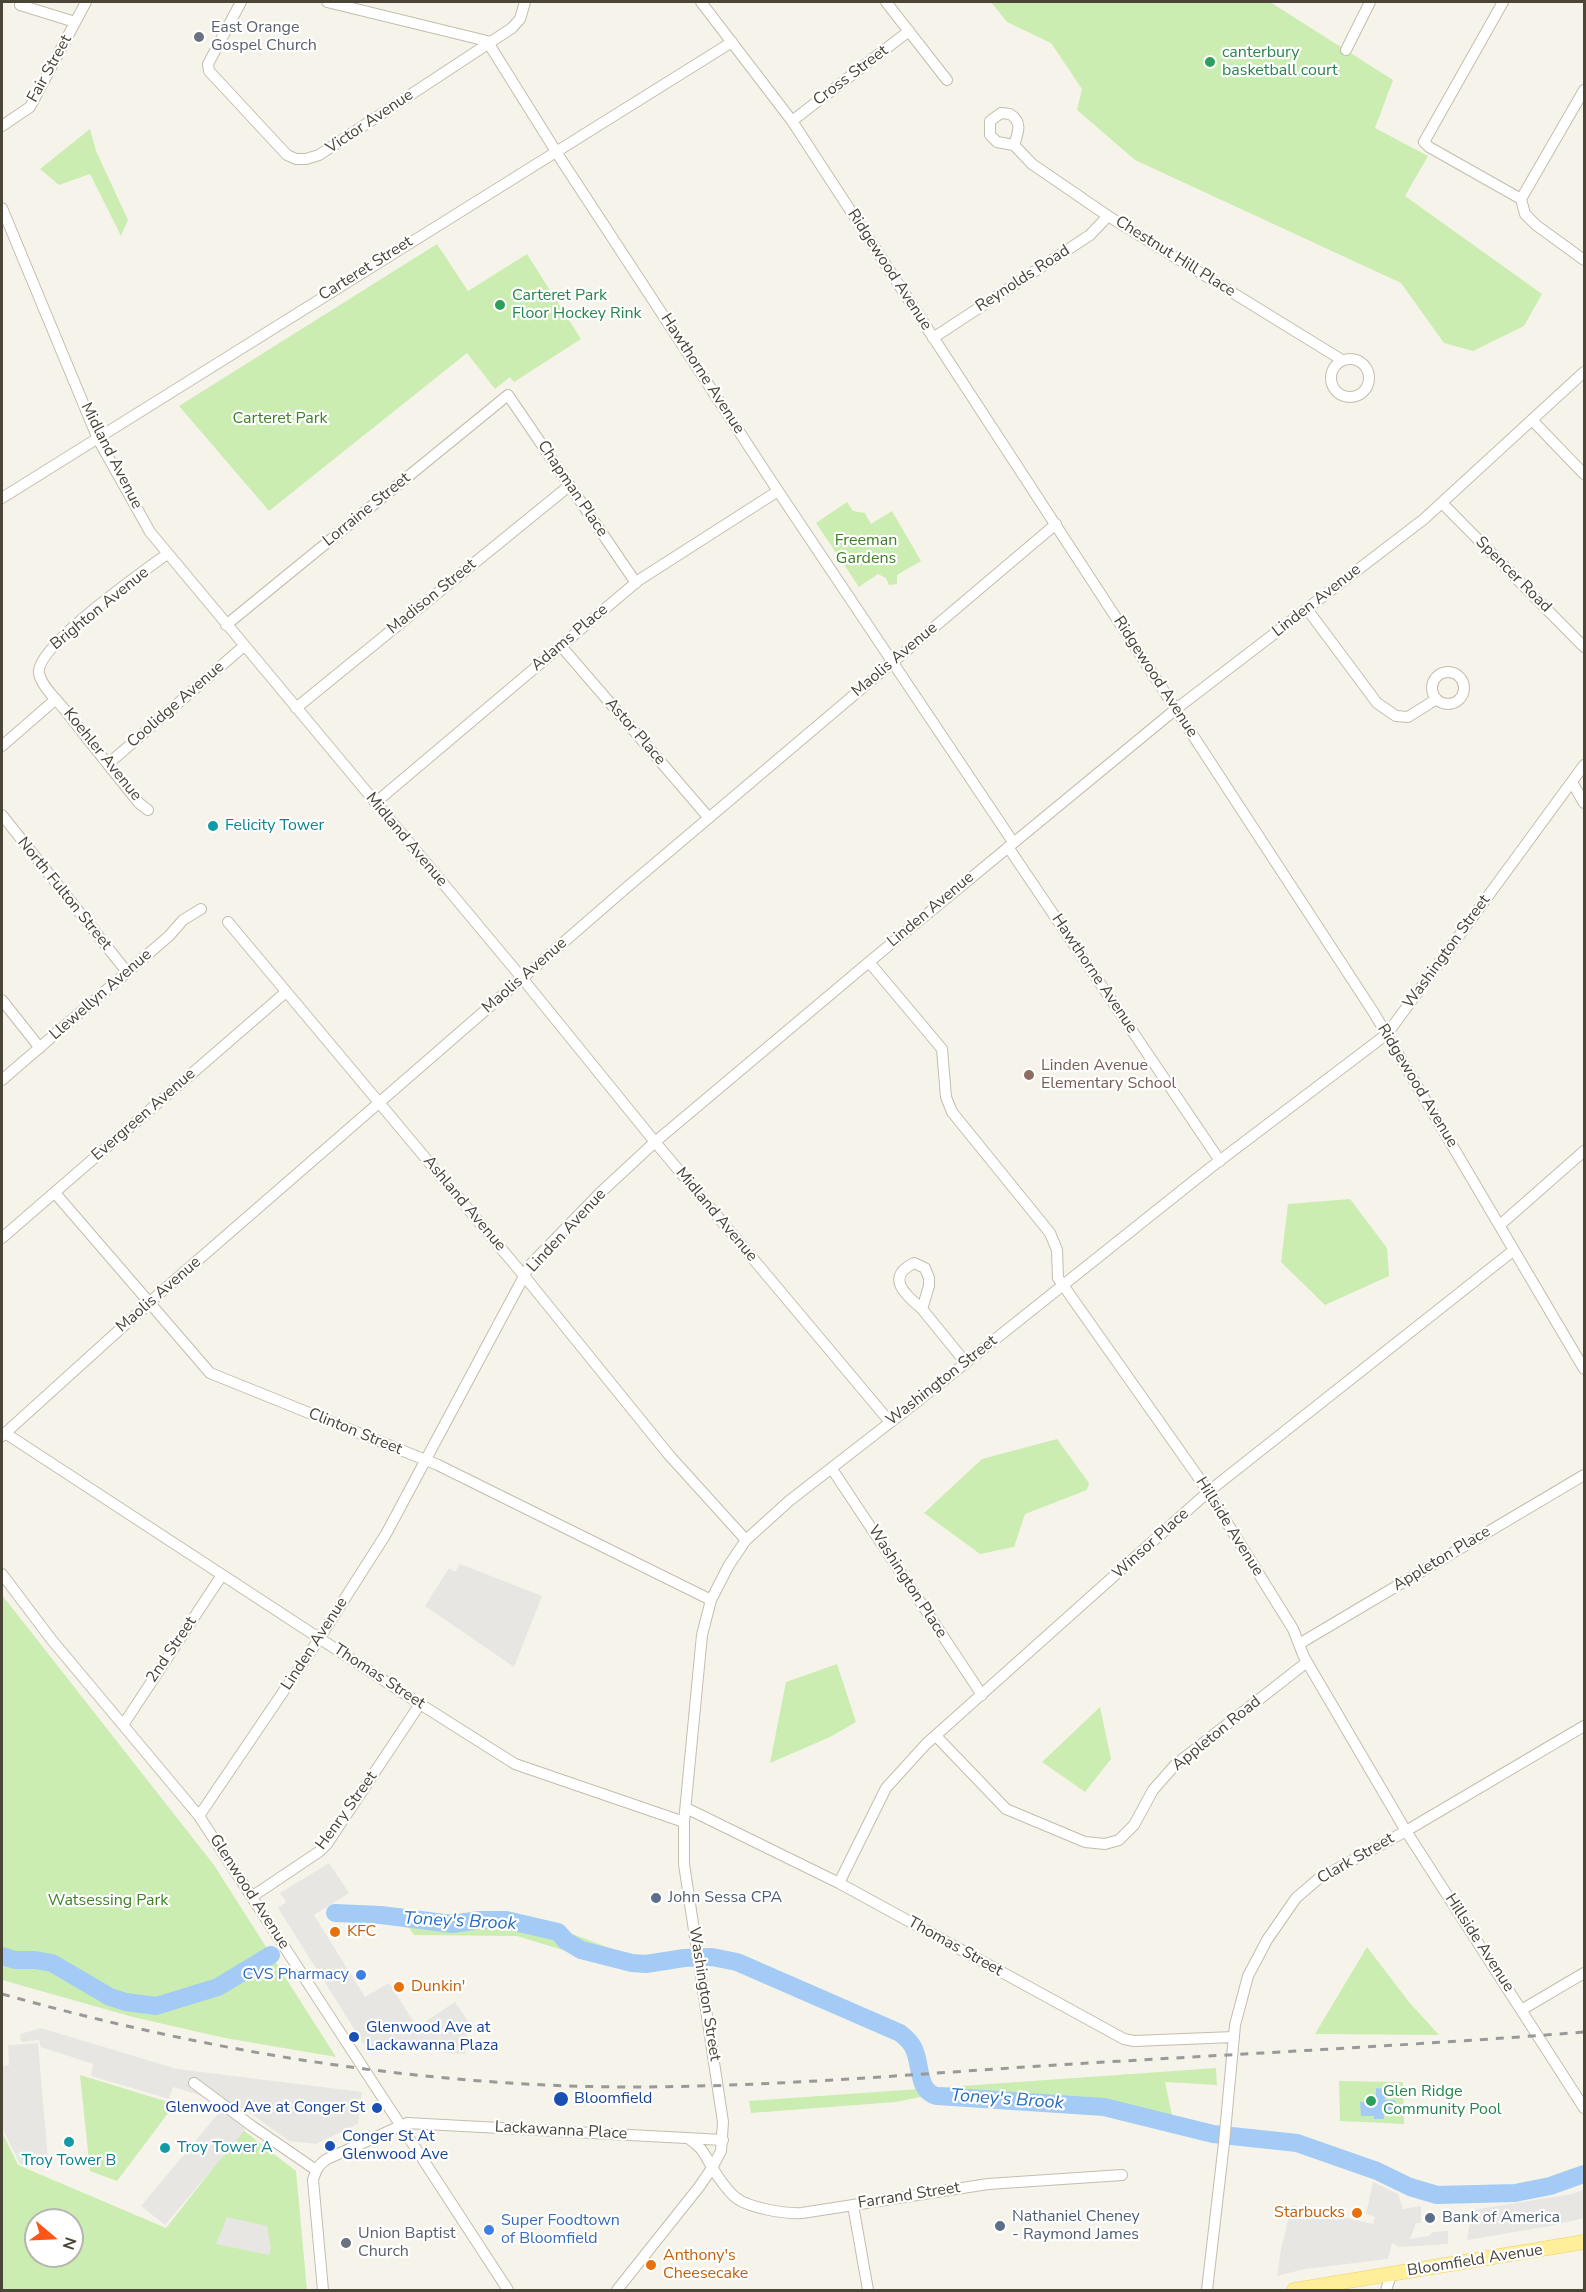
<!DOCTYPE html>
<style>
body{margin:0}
#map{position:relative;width:1586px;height:2292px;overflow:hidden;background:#f6f4ea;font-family:"Nunito Sans",sans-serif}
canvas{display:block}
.frame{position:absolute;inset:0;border:3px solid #4b4537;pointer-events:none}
.north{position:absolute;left:24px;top:2208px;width:60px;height:60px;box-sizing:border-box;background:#fff;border:2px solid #b7b5af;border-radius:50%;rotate:109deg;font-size:16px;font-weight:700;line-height:24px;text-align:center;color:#4b4537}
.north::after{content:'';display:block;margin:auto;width:21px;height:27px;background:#ff5518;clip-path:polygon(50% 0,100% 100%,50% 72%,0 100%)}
</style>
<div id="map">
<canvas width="1586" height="2292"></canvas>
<div class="frame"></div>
<div class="north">N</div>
</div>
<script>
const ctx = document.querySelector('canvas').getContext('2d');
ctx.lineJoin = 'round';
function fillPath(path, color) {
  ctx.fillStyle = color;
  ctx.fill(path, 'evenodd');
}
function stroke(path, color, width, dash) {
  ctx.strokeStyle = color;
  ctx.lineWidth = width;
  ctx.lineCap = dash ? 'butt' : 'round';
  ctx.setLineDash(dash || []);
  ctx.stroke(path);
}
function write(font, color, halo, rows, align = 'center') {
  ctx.font = font + ' "Nunito Sans",sans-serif';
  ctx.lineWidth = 4.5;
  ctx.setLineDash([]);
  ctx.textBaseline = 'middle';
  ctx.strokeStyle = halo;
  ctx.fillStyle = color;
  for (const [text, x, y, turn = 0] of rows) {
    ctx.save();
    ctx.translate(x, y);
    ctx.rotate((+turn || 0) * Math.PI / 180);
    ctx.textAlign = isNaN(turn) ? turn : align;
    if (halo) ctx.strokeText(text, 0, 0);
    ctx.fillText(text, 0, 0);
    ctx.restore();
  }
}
fillPath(new Path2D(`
 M991 2H1270L1393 80 1375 128 1428 156 1405 196 1542 294 1524 326 1473 351 1444 343 1401 283 1135 160 1077 110 1082 89 1051 43 1007 22Z
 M90 129 96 151 128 220 121 236 90 174 59 185 40 169Z
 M437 244 468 291 527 254 581 339 514 382 510 377 495 389 467 353 269 511 179 406Z
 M847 502 853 511 865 513 871 524 892 511 921 561 897 575V584L889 585 886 578 878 574 859 587 816 523Z
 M1350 1199 1387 1248 1389 1276 1325 1305 1281 1262 1288 1204Z
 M1057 1439 1089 1483 1087 1490 1025 1514 1014 1547 980 1554 924 1513 982 1459Z
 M2 1595 214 1865 336 2057 225 2038 133 2017 2 1980Z
 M837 1664 856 1722 830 1737 770 1763 786 1682Z
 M1100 1707 1111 1759 1085 1792 1042 1762Z
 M372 1909 528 1920 562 1930 620 1952 631 1968 615 1966 517 1936 414 1935 406 1923Z
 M1367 1947 1409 2002 1439 2035 1315 2034Z
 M1216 2068 1217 2085 1165 2082 1172 2115 1168 2126 1110 2110 920 2097 896 2102 751 2113 749 2101Z
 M80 2075 175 2104 117 2181 90 2171Z
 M1339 2081 1403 2082 1404 2124 1340 2121Z
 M243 2130 296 2171 307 2290H2V2132L18 2165 166 2228ZM36 2220H72V2256H36Z`), '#cbedb1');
fillPath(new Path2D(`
 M460 1564 542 1596 514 1667 425 1606 449 1568 455 1572Z
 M329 1863 349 1893 314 1915 365 1997 389 1983 417 2027 455 2002 468 2021 465 2054 371 2048 363 2043 278 1908 286 1902 280 1893Z
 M41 2028 177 2069 362 2092 358 2124 316 2144 289 2141 245 2109 173 2087 169 2099 91 2076 93 2064 41 2047 39 2040 21 2042 20 2034Z
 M38 2043 48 2160 20 2164 2 2128V2066L9 2065 8 2045Z
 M221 2110 246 2129 165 2225 141 2206Z
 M1373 2182 1398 2194 1403 2209 1421 2206V2223H1416L1410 2239 1429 2236 1433 2232 1448 2231V2244L1399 2247 1392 2243 1388 2259 1305 2269 1277 2276 1281 2249 1292 2205 1373 2224 1375 2217 1366 2214Z
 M1584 2189V2218L1551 2226 1467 2240 1472 2210 1572 2194Z
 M227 2217 267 2226 271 2247 269 2255 216 2244Z`), '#e7e6e2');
fillPath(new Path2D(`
 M1376 2088 1393 2090V2096L1385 2098V2100H1395L1396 2115H1384V2119H1374V2116H1361L1360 2102 1376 2101Z`), '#a3cbf6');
stroke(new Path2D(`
 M335 1913 381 1915 452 1924 480 1920H506L558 1932 566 1941 581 1950 632 1963 646 1964 684 1958 712 1957 737 1962 900 2033C905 2037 910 2041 913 2047 922 2063 916 2091 937 2096L1104 2107 1213 2134 1297 2143 1377 2171 1410 2187 1437 2195 1515 2193 1550 2186 1584 2174
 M2 1956 15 1960H35L52 1963 110 1997 126 2002 156 2006 218 1987 271 1955`), '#a3cbf6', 18);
const minor = new Path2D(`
 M241 2 208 64 209 71 287 155 296 159H306L319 155 512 28 520 19 525 2
 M327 2 487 41 562 161 778 491 1013 842
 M701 2 792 121 1374 1013 1584 1369
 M886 2 947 80
 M1503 2 1424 142 1429 147 1521 199 1525 214 1536 225 1584 260
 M20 5 75 22
 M1346 50 1370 2
 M1001 113 1010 114C1023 122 1018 133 1014 145L997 142 990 135V121Z
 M792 121 909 31
 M2 126 30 107 86 2
 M1014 145 1032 164 1108 216 1342 360
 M1521 199 1584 90
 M2 208 98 439 150 532 522 978 655 1142 890 1422
 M933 338 1090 235 1108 216
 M1331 378a19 19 0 1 1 38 0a19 19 0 1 1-38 0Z
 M1533 421 1584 474
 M2 498 732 42
 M1442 503 1584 647
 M1307 609 1377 703 1396 716 1408 717 1435 700
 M226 625 508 395 636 583
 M561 646 709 818
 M1432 688a16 16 0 1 1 32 0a16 16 0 1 1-32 0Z
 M296 708 569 486
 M2 746 56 699
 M108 764 244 646
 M1572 782 1584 803
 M375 803 639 580 778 491
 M148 810 139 803C114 772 89 741 65 710 57 700 41 686 39 673 35 647 144 571 167 554
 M2 815 127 972
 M1008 847 1220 1161
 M228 922 525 1277 669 1455 746 1540
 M869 962 942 1049 946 1097 952 1112 1050 1233 1057 1250 1058 1278 1201 1481 1293 1629 1304 1657 1406 1831 1584 2108
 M2 1000 40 1048
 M2 1080 169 936 183 920 201 909
 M55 1193 210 1373 438 1465 711 1600
 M1500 1225 1584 1151
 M2 1238 286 992
 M922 1309C907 1296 884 1278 914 1263L925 1268 929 1278V1286L922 1309 966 1363
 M5 1433 420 1704 515 1764 684 1822
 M2 1436 159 1294 626 888 1056 524
 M832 1469 982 1695
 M2 1574 51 1639 199 1816 508 2290
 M1299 1644 1584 1475
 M123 1725 222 1575
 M936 1736 1006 1809 1085 1842 1105 1844 1119 1840 1134 1825 1153 1790 1175 1765 1307 1662
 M686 1808 839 1883 1124 2039 1134 2041 1234 2037
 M199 1816 319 1639 386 1534 530 1265 600 1193 655 1142 869 962 1176 709 1424 519 1584 372
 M839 1883 886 1788 926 1744 1208 1492 1514 1250
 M253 1896 320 1851 327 1844 420 1704
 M1523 2009 1584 1973
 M194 2083 252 2126 316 2170
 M689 2139C703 2148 704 2154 712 2167 717 2176 727 2190 735 2197 748 2208 785 2214 802 2213L988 2184 1122 2175
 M853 2205 868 2290
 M323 2290 313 2180C316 2170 318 2165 327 2159L407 2123 723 2140
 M617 2290 699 2187 712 2168 721 2151 723 2122 684 1864V1822L702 1635 711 1600 729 1565 746 1540 789 1501 919 1400 1210 1168 1387 1034 1584 765
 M1207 2290 1224 2143 1235 2025 1248 1976 1267 1940 1296 1898 1317 1880 1406 1831 1584 1726
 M1386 2290 1391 2275`);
const major = new Path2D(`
 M1294 2290 1584 2242`);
stroke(minor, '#c3bdac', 12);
stroke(major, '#edd262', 15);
stroke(minor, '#fff', 10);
stroke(major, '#ffee9a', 14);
stroke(new Path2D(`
 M2 1994C187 2046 377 2079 569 2086 732 2091 895 2075 1057 2065 1233 2054 1409 2046 1584 2032`), '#999', 3, [8, 8]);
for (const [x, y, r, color] of [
 [199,37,6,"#6b7280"],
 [1210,62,6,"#2e9e5b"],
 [500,305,6,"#2e9e5b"],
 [213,826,6,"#0f9aa8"],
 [1029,1075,6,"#8d6e63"],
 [656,1898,6,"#5c6f8a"],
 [335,1932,6,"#e8710a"],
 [361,1975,6,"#3f7fe0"],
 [399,1987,6,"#e8710a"],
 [354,2037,6,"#1a4fb4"],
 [561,2099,8,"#1a4fb4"],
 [1371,2101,6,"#2e9e5b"],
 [377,2108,6,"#1a4fb4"],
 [69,2142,6,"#0f9aa8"],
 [330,2146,6,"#1a4fb4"],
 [165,2148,6,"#0f9aa8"],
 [1357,2213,6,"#e8710a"],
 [1430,2218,6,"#5c6f8a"],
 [1000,2226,6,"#5c6f8a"],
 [489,2230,6,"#3f7fe0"],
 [346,2243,6,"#6b7280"],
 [651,2265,6,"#e8710a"]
]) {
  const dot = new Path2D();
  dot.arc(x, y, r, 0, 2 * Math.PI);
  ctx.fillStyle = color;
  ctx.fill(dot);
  stroke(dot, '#fff', 2);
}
write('16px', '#5b616d', '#fff', [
 ["East Orange",211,28],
 ["Gospel Church",211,46],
 ["Union Baptist",358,2234],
 ["Church",358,2252]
], 'left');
write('16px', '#27864d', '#fff', [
 ["canterbury",1222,53],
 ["basketball court",1222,71],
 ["Carteret Park",512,296],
 ["Floor Hockey Rink",512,314],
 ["Glen Ridge",1383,2092],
 ["Community Pool",1383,2110]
], 'left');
write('16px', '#4b4537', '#fff', [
 ["Fair Street",50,69,-61],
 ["Cross Street",851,76,-37],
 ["Victor Avenue",370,122,-34],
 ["Chestnut Hill Place",1175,257,32],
 ["Carteret Street",366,269,-32],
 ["Ridgewood Avenue",889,270,57],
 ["Reynolds Road",1023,279,-33],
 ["Hawthorne Avenue",702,374,57],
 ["Midland Avenue",111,456,63],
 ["Chapman Place",572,489,56],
 ["Lorraine Street",367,510,-39],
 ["Spencer Road",1513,575,45],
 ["Madison Street",432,597,-39],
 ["Linden Avenue",1317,601,-38],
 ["Brighton Avenue",100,609,-39],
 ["Adams Place",570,638,-40],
 ["Maolis Avenue",895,660,-40],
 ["Ridgewood Avenue",1155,677,57],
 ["Coolidge Avenue",176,705,-41],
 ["Astor Place",635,732,49],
 ["Koehler Avenue",102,755,51],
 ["Midland Avenue",406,840,50],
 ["North Fulton Street",64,894,51],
 ["Linden Avenue",931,910,-40],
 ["Washington Street",1447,952,-54],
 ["Hawthorne Avenue",1094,974,56],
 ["Maolis Avenue",525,976,-41],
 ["Llewellyn Avenue",101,995,-41],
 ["Ridgewood Avenue",1417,1086,59],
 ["Evergreen Avenue",144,1115,-41],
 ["Ashland Avenue",464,1204,50],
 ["Midland Avenue",716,1215,50],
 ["Linden Avenue",567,1231,-47],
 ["Maolis Avenue",159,1295,-41],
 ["Washington Street",942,1381,-38],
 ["Clinton Street",355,1432,22],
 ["Hillside Avenue",1229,1527,58],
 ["Winsor Place",1151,1544,-42],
 ["Appleton Place",1442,1559,-31],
 ["Washington Place",907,1582,57],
 ["Linden Avenue",315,1644,-57],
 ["2nd Street",172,1650,-56],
 ["Thomas Street",379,1677,33],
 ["Appleton Road",1217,1734,-39],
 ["Henry Street",347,1811,-54],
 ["Clark Street",1356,1859,-30],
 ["Glenwood Avenue",249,1892,57],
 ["Hillside Avenue",1479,1943,57],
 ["Thomas Street",955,1947,29],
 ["Washington Street",704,1994,81],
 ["Lackawanna Place",561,2131,3],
 ["Farrand Street",909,2196,-9],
 ["Bloomfield Avenue",1475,2261,-9]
]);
write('16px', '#3e8225', '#fff', [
 ["Carteret Park",280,419],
 ["Freeman",866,541],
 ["Gardens",866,559],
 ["Watsessing Park",108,1901]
]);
write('16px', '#0d838f', '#fff', [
 ["Felicity Tower",225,826],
 ["Troy Tower A",177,2148],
 ["Troy Tower B",69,2161,"center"]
], 'left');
write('16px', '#785e54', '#fff', [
 ["Linden Avenue",1041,1066],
 ["Elementary School",1041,1084]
], 'left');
write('16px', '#4e5e75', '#fff', [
 ["John Sessa CPA",668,1898],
 ["Nathaniel Cheney",1012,2217],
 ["- Raymond James",1012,2235],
 ["Bank of America",1442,2218]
], 'left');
write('16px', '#c56008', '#fff', [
 ["KFC",347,1932],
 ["Dunkin'",411,1987],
 ["Starbucks",1345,2213,"right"],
 ["Anthony's",663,2256],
 ["Cheesecake",663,2274]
], 'left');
write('16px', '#366cbe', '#fff', [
 ["CVS Pharmacy",349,1975],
 ["Super Foodtown",501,2221,"left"],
 ["of Bloomfield",501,2239,"left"]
], 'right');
write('16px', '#164399', '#fff', [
 ["Glenwood Ave at",366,2028],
 ["Lackawanna Plaza",366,2046],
 ["Bloomfield",574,2099],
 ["Glenwood Ave at Conger St",365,2108,"right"],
 ["Conger St At",342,2137],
 ["Glenwood Ave",342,2155]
], 'left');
write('italic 18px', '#276ec0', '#fff', [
 ["Toney's Brook",460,1922,3],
 ["Toney's Brook",1007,2100,4]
]);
</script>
